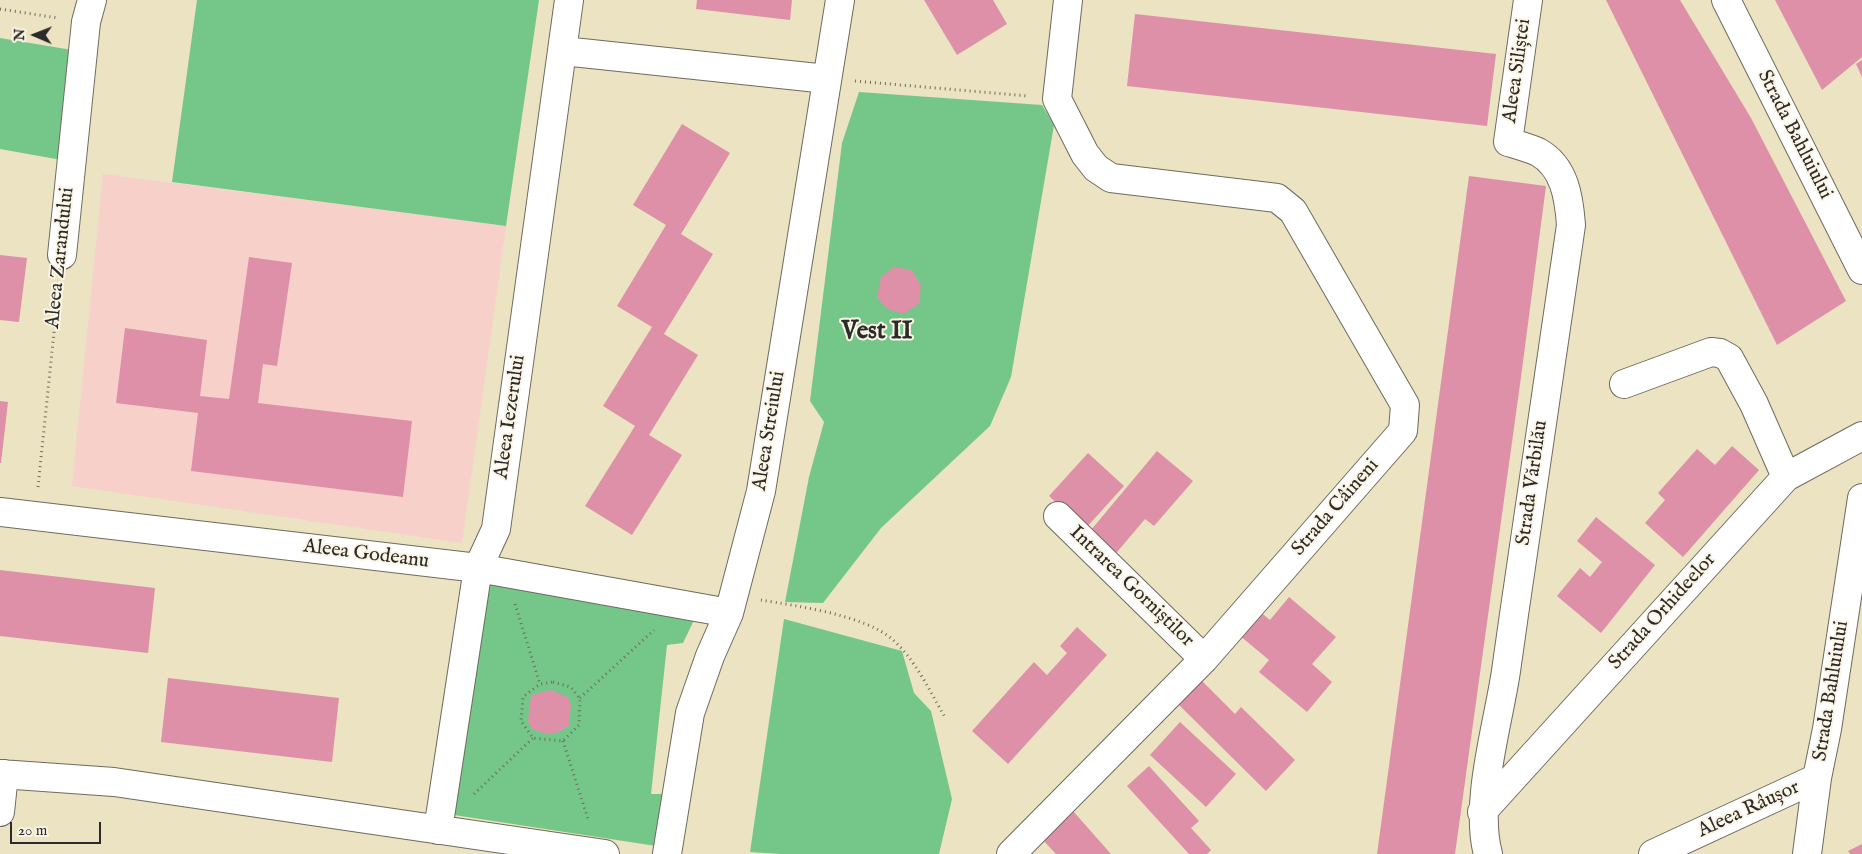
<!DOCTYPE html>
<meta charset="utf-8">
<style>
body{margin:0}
#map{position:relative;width:1862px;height:854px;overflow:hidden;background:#ebe3c1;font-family:"IM FELL English",serif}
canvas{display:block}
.north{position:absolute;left:10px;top:10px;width:50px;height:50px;-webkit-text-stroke:4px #fcf5e5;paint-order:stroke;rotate:271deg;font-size:14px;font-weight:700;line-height:20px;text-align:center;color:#2b2b2b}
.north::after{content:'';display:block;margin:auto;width:18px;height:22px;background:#2b2b2b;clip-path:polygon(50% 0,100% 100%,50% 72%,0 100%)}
.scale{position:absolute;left:10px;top:822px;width:91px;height:22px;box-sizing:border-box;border:2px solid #2b2b2b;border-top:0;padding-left:6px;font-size:15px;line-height:18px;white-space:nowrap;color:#2b2b2b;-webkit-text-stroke:4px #fcf5e5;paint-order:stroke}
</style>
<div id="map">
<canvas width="1862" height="854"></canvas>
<div class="north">N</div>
<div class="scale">20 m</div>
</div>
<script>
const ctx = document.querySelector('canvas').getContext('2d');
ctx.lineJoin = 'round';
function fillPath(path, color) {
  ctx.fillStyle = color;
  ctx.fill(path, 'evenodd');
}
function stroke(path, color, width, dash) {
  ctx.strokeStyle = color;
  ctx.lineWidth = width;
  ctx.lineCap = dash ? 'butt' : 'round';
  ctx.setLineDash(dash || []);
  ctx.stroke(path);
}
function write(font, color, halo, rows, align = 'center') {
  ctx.font = font + ' "IM FELL English",serif';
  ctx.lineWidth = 4;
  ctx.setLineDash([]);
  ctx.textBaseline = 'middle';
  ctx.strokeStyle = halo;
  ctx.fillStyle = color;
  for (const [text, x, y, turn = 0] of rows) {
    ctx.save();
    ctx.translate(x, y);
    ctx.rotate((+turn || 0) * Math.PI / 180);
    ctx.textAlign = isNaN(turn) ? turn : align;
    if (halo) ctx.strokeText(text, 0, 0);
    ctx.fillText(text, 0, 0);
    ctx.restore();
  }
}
fillPath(new Path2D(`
 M103 174 506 226 462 543 72 486Z`), '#f7d0ca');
fillPath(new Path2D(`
 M197 0H539L506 226 172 182Z
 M0 38 78 51 67 161 0 149Z
 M859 92 1042 105 1054 125 1011 377 990 426 881 528 823 603 785 602 809 477 824 422 810 401 842 143Z
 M488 581 695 618 683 643 667 645 651 794H668L656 846 454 815Z
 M784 619 902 651 914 693 931 711 952 799 939 854H781L750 852Z`), '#75c789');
fillPath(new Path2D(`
 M697 0H792L790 20 696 9Z
 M924 0H993L1007 24 957 55Z
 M1606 0H1680L1751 118 1846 301 1777 345Z
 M1775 0H1862V57L1822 90Z
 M1135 14 1496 54 1487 126 1127 86Z
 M1862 60V77L1856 64Z
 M682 124 730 153 681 234 713 254 664 334 698 355 649 435 682 455 632 535 585 506 635 426 603 406 652 327 617 306 666 225 633 205Z
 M1469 176 1546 186 1521 377 1455 854H1377Z
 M0 255 27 258 19 322 0 320Z
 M249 257 292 263 277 366 263 364 258 403 412 421 403 497 191 471 198 413 116 403 125 328 207 340 200 396 229 399Z
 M894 267 912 270 921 286 919 304 903 314 886 308 877 297 881 277Z
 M0 401 8 402 1 463H0Z
 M1732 446 1759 470 1683 557 1645 523 1665 500 1658 493 1697 449 1715 465Z
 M1157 451 1193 481 1154 526 1145 519 1112 558 1086 536Z
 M1088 453 1124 486 1085 529 1049 496Z
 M1596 517 1655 565 1601 633 1557 596 1580 568 1590 577 1602 562 1577 541Z
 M0 570 155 588 148 653 0 636Z
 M1289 597 1336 637 1312 664 1332 682 1307 712 1259 672 1269 660 1239 635 1259 611 1270 620Z
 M1077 627 1107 655 1008 764 972 731 1034 662 1047 675 1067 653 1060 646Z
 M168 678 339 698 332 762 161 742Z
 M1200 679 1235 714 1241 707 1295 760 1266 791 1177 703Z
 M551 690 568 697 571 705 569 726 556 733 547 734 532 729 528 721 531 695Z
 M1180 722 1236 774 1206 807 1150 755Z
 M1149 766 1199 821 1191 828 1211 850 1207 854H1189L1127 786Z
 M1073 811 1111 854H1056L1042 839Z
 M1862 844V854H1850L1848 851Z`), '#de90a8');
const minor = new Path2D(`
 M1726 0 1862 270
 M563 51 827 79
 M62 255 86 22 92 0
 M1624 384 1711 352 1720 353 1729 358 1754 404 1786 477
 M0 512 478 568 729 613
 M1058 516 1204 659
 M0 774 114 782 605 854
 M0 812 4 774
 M1482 812 1786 477 1862 436
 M438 830 478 568 496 529 569 0
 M667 854 690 713 710 656 729 613 761 491 840 0
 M1011 854 1204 659 1403 431 1405 405 1293 211 1277 198 1111 178 1096 168 1085 154 1057 99 1068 0
 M1488 854C1474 802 1498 725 1506 671 1527 522 1549 373 1571 225 1569 198 1565 167 1538 152 1529 148 1518 145 1508 142L1528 0
 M1653 854 1817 778
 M1807 854 1817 778 1827 729 1862 498`);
stroke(minor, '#6e6b60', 30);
stroke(new Path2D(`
 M0 9 58 18
 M855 81 1028 96
 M38 487 59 284
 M761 600C797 606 864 615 892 639 916 660 930 692 946 719
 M515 604 540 684
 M553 682 571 687 580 699 579 725 563 741 533 738 521 721 523 697 540 684Z
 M580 698 654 630
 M563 741 589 822
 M474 794 533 738`), '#6e6b60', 3, [1, 4]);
stroke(minor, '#fff', 28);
write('20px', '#2b2b2b', '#fcf5e5', [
 ["Aleea Siliștei",1518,71,-82],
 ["Strada Bahluiului",1794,135,63],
 ["Aleea Zarandului",61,258,-84],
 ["Aleea Iezerului",511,417,-82],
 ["Aleea Streiului",770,431,-81],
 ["Strada Vărbilău",1533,483,-82],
 ["Strada Câineni",1336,508,-49],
 ["Aleea Godeanu",366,555,7],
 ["Intrarea Gorniștilor",1131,587,44],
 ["Strada Orhideelor",1663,612,-48],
 ["Strada Bahluiului",1832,691,-81],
 ["Aleea Râușor",1749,810,-25]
]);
write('bold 25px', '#2b2b2b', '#fcf5e5', [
 ["Vest II",877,333]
]);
</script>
